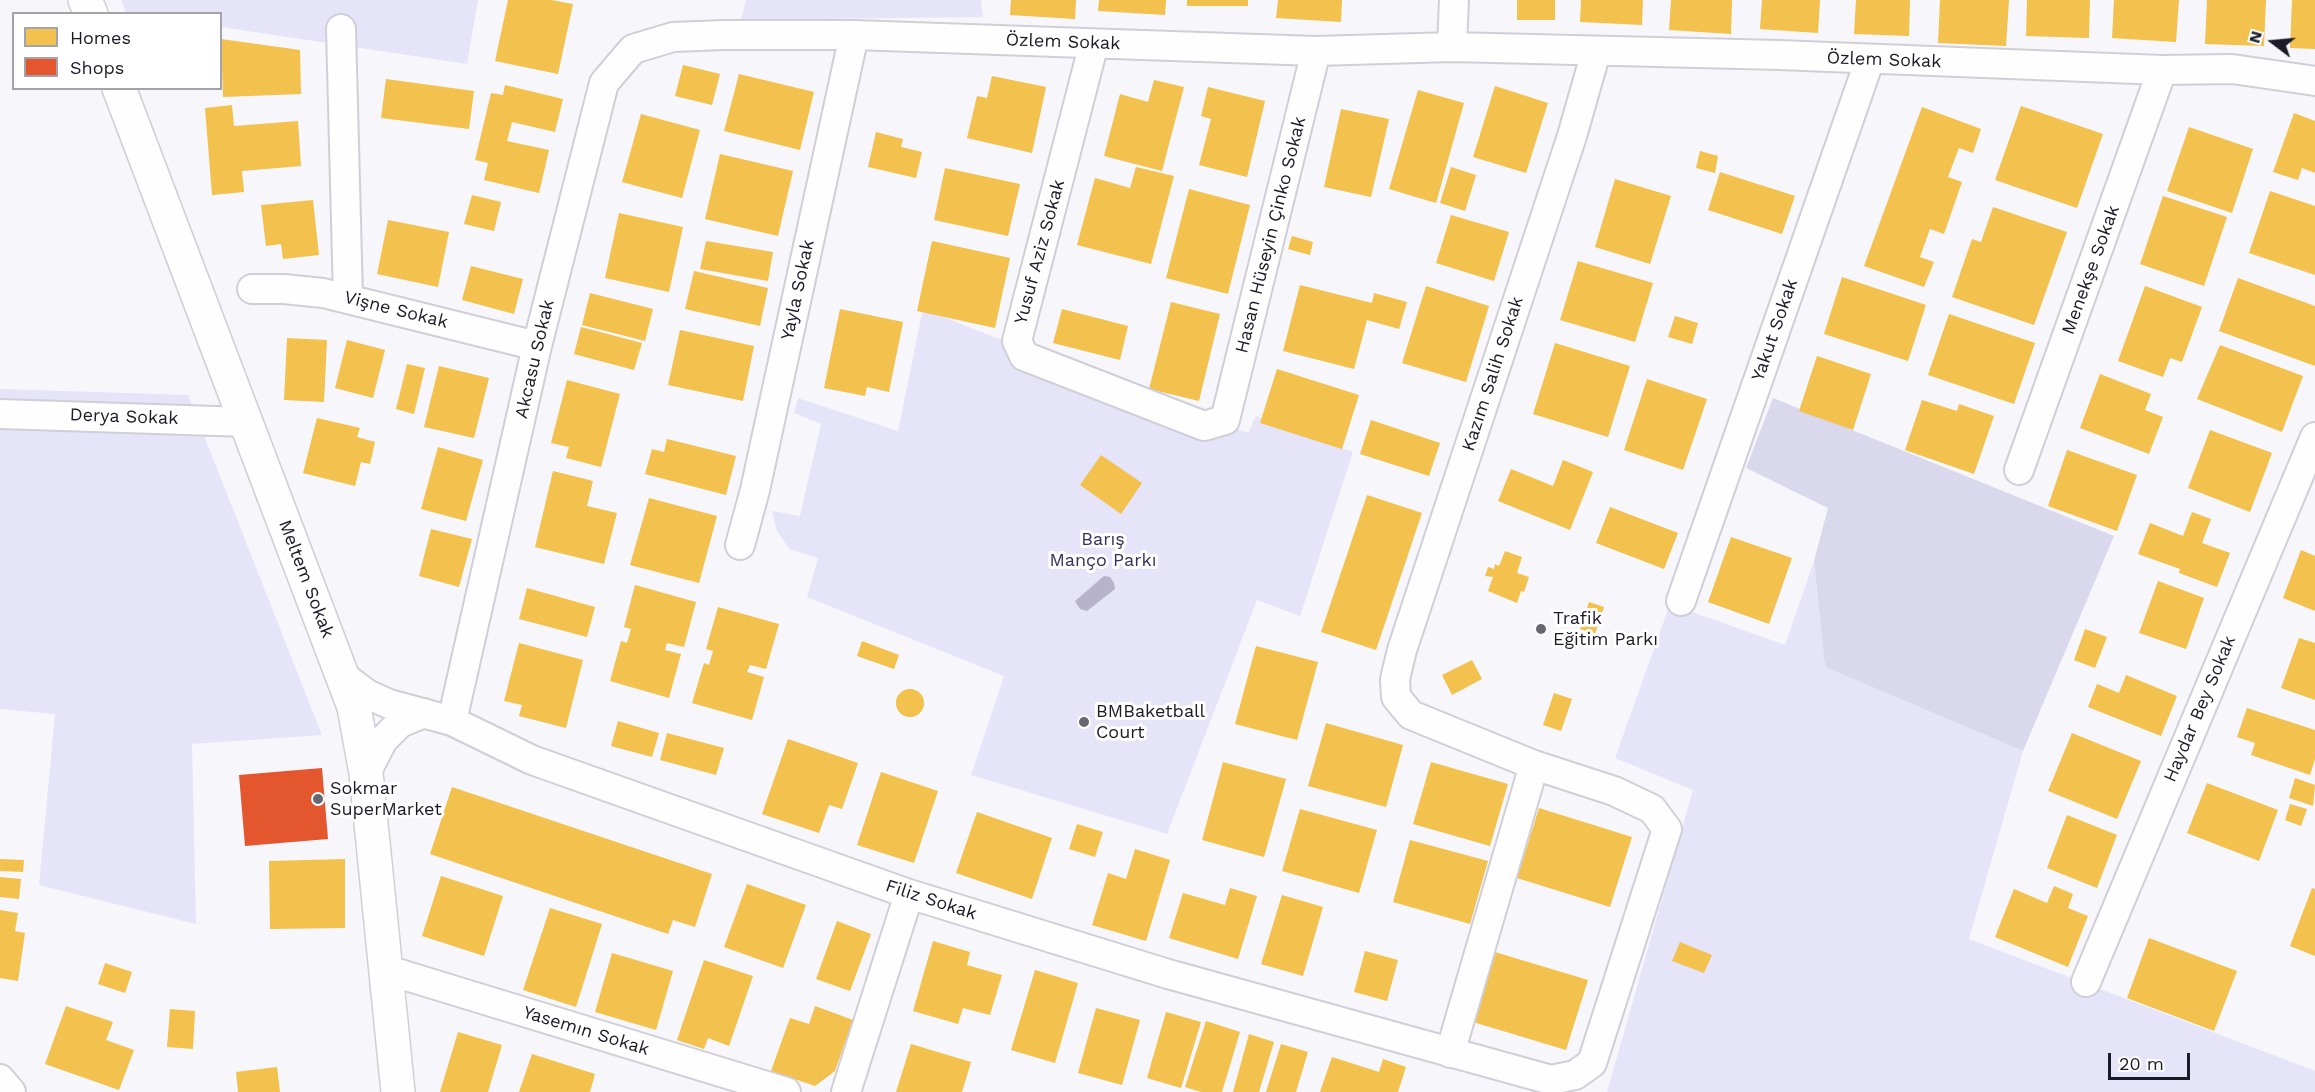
<!DOCTYPE html>
<meta charset="utf-8">
<style>
body{margin:0}
#map{position:relative;width:2315px;height:1092px;overflow:hidden;background:#f6f6fb;font-family:"Work Sans",sans-serif}
canvas{display:block}
.legend{position:absolute;left:12px;top:12px;width:210px;height:78px;box-sizing:border-box;background:#fff;border:2px solid #a4a3a9;margin:0;padding:8px 10px;list-style:none;font-size:18px;color:#1b1a27}
.legend li{display:flex;align-items:center;gap:12px;height:30px}
.legend b{width:30px;border:2px solid #a4a3a9}
.north{position:absolute;left:2243px;top:12px;width:60px;height:60px;-webkit-text-stroke:4px #fff;paint-order:stroke;rotate:286deg;font-size:16px;font-weight:700;line-height:24px;text-align:center;color:#1b1a27}
.north::after{content:'';display:block;margin:auto;width:21px;height:27px;background:#1b1a27;clip-path:polygon(50% 0,100% 100%,50% 72%,0 100%)}
.scale{position:absolute;left:2108px;top:1053px;width:82px;height:27px;box-sizing:border-box;border:3px solid #1b1a27;border-top:0;padding-left:8px;font-size:18px;line-height:21px;white-space:nowrap;color:#1b1a27;-webkit-text-stroke:4px #fff;paint-order:stroke}
</style>
<div id="map">
<canvas width="2315" height="1092"></canvas>
<ul class="legend">
<li><b style="height:16px;background:#f2c14e"></b>Homes</li>
<li><b style="height:16px;background:#e4572e"></b>Shops</li>
</ul>
<div class="north">N</div>
<div class="scale">20 m</div>
</div>
<script>
const ctx = document.querySelector('canvas').getContext('2d');
ctx.lineJoin = 'round';
function fillPath(path, color) {
  ctx.fillStyle = color;
  ctx.fill(path, 'evenodd');
}
function stroke(path, color, width, dash) {
  ctx.strokeStyle = color;
  ctx.lineWidth = width;
  ctx.lineCap = dash ? 'butt' : 'round';
  ctx.setLineDash(dash || []);
  ctx.stroke(path);
}
function write(font, color, halo, rows, align = 'center') {
  ctx.font = font + ' "Work Sans",sans-serif';
  ctx.lineWidth = 6;
  ctx.setLineDash([]);
  ctx.textBaseline = 'middle';
  ctx.strokeStyle = halo;
  ctx.fillStyle = color;
  for (const [text, x, y, turn = 0] of rows) {
    ctx.save();
    ctx.translate(x, y);
    ctx.rotate((+turn || 0) * Math.PI / 180);
    ctx.textAlign = isNaN(turn) ? turn : align;
    if (halo) ctx.strokeText(text, 0, 0);
    ctx.fillText(text, 0, 0);
    ctx.restore();
  }
}
fillPath(new Path2D(`
 M121 0H478L467 64 221 27 220 14 126 13Z
 M746 0H981L983 17 741 20Z
 M923 309 1134 392 1248 433 1256 416 1353 452 1300 616 1257 600 1167 834 971 775 1004 676 807 597 818 558 789 549 776 529 772 511 800 516 821 424 794 413 798 398 898 431Z
 M0 389 188 395 322 735 192 744 196 924 39 885 55 714 0 709Z
 M1814 561 1825 667 2023 751 1969 939 2315 1071V1092H1607L1693 790 1615 758 1670 604 1785 645Z`), '#e6e4f8');
fillPath(new Path2D(`
 M1773 398 2114 536 2023 751 1825 667 1814 561 1828 508 1746 468Z`), '#d9d8ed');
fillPath(new Path2D(`
 M1104 576 1110 577 1114 583 1115 589 1087 611 1080 609 1075 601Z`), '#b6b3cb');
fillPath(new Path2D(`
 M508 0H551L573 4 558 74 495 61Z
 M1011 0H1076L1075 19 1010 15Z
 M1099 0H1166L1165 15 1098 11Z
 M1187 0H1248V6H1187Z
 M1278 0H1342L1341 22 1276 18Z
 M1517 0H1555V20H1517Z
 M1581 0H1643L1642 25 1580 22Z
 M1671 0H1732L1731 34 1669 30Z
 M1762 0H1820L1818 33 1760 29Z
 M1856 0H1910L1909 36 1854 34Z
 M1940 0H2009L2006 46 1938 43Z
 M2027 0H2090L2089 38 2026 36Z
 M2114 0H2179L2176 42 2112 38Z
 M2207 0H2266L2264 46 2205 44Z
 M2292 0H2315V49L2290 48Z
 M221 39 300 50 301 94 223 97Z
 M683 65 720 74 712 105 675 96Z
 M739 74 814 92 800 150 724 131Z
 M992 76 1046 87 1032 153 967 138 977 96 987 98Z
 M386 79 474 91 469 129 381 118Z
 M1154 80 1184 87 1162 171 1104 156 1120 94 1148 102Z
 M505 85 563 99 555 132 512 122 507 141 549 150 539 193 484 180 488 163 475 160 491 93 503 95Z
 M1495 86 1548 103 1526 173 1473 157Z
 M1208 87 1265 101 1247 177 1199 165 1211 119 1201 116Z
 M1418 90 1464 103 1436 203 1389 189Z
 M232 105 234 126 298 121 301 166 242 171 244 192 212 195 205 108Z
 M2021 106 2103 134 2077 208 1995 180Z
 M1922 107 1981 129 1973 153 1959 148 1948 177 1962 182 1944 234 1930 229 1920 257 1934 262 1924 287 1864 266Z
 M1341 109 1389 119 1371 197 1324 187Z
 M2294 113 2315 121V173L2302 168 2298 180 2273 172Z
 M641 114 700 130 682 198 622 182Z
 M2189 127 2253 149 2232 213 2167 191Z
 M876 132 903 139 901 147 922 152 916 178 868 167Z
 M1700 151 1718 156 1715 173 1696 168Z
 M720 154 793 171 778 236 705 219Z
 M1136 167 1174 176 1151 264 1077 245 1095 178 1130 188Z
 M1451 167 1476 175 1465 211 1440 203Z
 M945 168 1020 184 1008 236 934 220Z
 M1720 172 1795 196 1782 234 1708 210Z
 M1615 179 1671 196 1650 264 1595 247Z
 M1189 189 1250 205 1228 294 1166 278Z
 M2270 191 2315 206V275L2249 253Z
 M472 195 501 202 494 231 464 224Z
 M2163 196 2227 217 2204 286 2140 264Z
 M313 200 319 255 283 259 281 244 266 246 261 205Z
 M1993 207 2067 232 2034 325 1952 297 1972 239 1981 242Z
 M619 213 683 227 669 292 605 278Z
 M1451 215 1509 232 1494 281 1436 263Z
 M388 220 449 232 438 287 377 274Z
 M1292 236 1313 242 1310 255 1288 249Z
 M706 241 773 252 768 281 700 269Z
 M932 241 1010 258 995 328 917 311Z
 M1578 261 1653 283 1635 342 1560 320Z
 M471 266 523 279 514 314 462 300Z
 M694 271 768 288 760 326 685 309Z
 M1842 277 1926 305 1908 361 1824 334Z
 M2238 278 2315 306V366L2219 331Z
 M1300 285 1372 303 1374 293 1407 302 1399 329 1367 320 1354 369 1283 351Z
 M1426 286 1489 306 1466 382 1402 363Z
 M2145 286 2202 307 2182 362 2170 358 2163 377 2118 361Z
 M590 293 653 309 645 341 582 325Z
 M1171 302 1220 314 1199 401 1149 389Z
 M840 309 903 322 889 392 867 387 865 396 824 388Z
 M1062 309 1128 326 1120 360 1053 343Z
 M1949 314 2035 343 2014 404 1928 375Z
 M1675 316 1698 323 1692 344 1668 337Z
 M581 327 642 343 634 370 574 354Z
 M680 330 754 346 743 401 668 385Z
 M287 338 327 340 324 402 284 400Z
 M347 340 385 350 373 398 335 388Z
 M1555 343 1630 366 1608 437 1533 414Z
 M2220 345 2303 376 2282 432 2197 399Z
 M1817 356 1871 374 1853 430 1799 411Z
 M407 364 425 368 414 414 396 409Z
 M439 366 489 378 474 438 424 427Z
 M1277 369 1359 395 1342 449 1260 423Z
 M2100 374 2151 394 2145 410 2163 417 2149 454 2080 428Z
 M1647 379 1707 399 1683 470 1624 450Z
 M567 380 620 394 601 467 566 458 569 447 551 443Z
 M1922 400 1957 411 1959 404 1994 416 1974 474 1905 450Z
 M317 418 360 428 357 437 375 442 370 464 361 462 355 486 303 473Z
 M1371 420 1440 443 1429 476 1360 454Z
 M2210 430 2272 453 2250 512 2188 488Z
 M667 439 736 456 726 495 645 474 652 449 664 452Z
 M438 447 483 460 466 521 421 509Z
 M2067 450 2137 475 2117 531 2048 506Z
 M1101 455 1142 483 1121 514 1080 485Z
 M1563 460 1593 472 1570 530 1498 501 1511 469 1553 486Z
 M553 471 593 481 587 506 617 513 604 564 535 547Z
 M1367 495 1422 513 1376 650 1321 632Z
 M649 498 717 516 699 583 630 565Z
 M1610 507 1678 533 1664 569 1596 543Z
 M2192 512 2211 519 2202 543 2230 553 2217 587 2179 573 2180 569 2138 554 2150 523 2183 536Z
 M431 529 472 539 459 587 419 576Z
 M1731 537 1792 558 1769 624 1708 602Z
 M2301 550 2315 556V611L2283 598Z
 M1505 551 1522 557 1517 573 1529 577 1524 592 1521 591 1517 603 1488 591 1493 577 1485 576 1488 567 1494 569 1495 564 1499 566Z
 M2158 581 2204 598 2186 649 2139 633Z
 M635 585 696 602 684 647 667 643 665 650 681 654 669 698 610 681 621 641 627 643 631 629 624 627Z
 M527 588 595 607 587 637 519 619Z
 M1589 602 1604 607 1595 634 1580 629Z
 M718 607 779 624 766 669 750 665 747 672 764 677 752 720 692 703 704 663 709 665 713 651 706 649Z
 M2085 629 2107 637 2095 668 2074 660Z
 M2299 638 2315 643V700L2281 688Z
 M862 641 899 655 894 669 857 656Z
 M519 643 583 660 566 728 519 716 522 705 504 701Z
 M1256 646 1318 662 1297 740 1235 724Z
 M1472 660 1482 679 1452 695 1442 675Z
 M2126 675 2177 696 2161 736 2088 707 2097 684 2119 693Z
 M896 703a14 14 0 1 1 28 0a14 14 0 1 1-28 0Z
 M1554 693 1572 699 1561 731 1543 725Z
 M2247 708 2315 730V759L2310 775 2251 755 2255 743 2237 737Z
 M618 721 659 733 652 757 611 746Z
 M1326 723 1403 745 1386 807 1308 786Z
 M667 733 724 748 716 775 660 760Z
 M2072 733 2141 761 2117 819 2048 791Z
 M788 739 858 763 842 809 829 805 819 833 762 814Z
 M1223 762 1286 779 1264 857 1202 840Z
 M1431 762 1508 784 1490 846 1413 824Z
 M881 772 938 791 914 863 857 845Z
 M2295 778 2315 785 2313 806 2289 798Z
 M2207 783 2278 810 2259 861 2187 833Z
 M452 787 712 874 695 927 673 920 668 934 430 854Z
 M2290 804 2307 809 2301 826 2285 820Z
 M1539 808 1632 837 1610 907 1517 878Z
 M1300 809 1377 830 1359 893 1282 871Z
 M977 812 1052 838 1032 899 956 873Z
 M2067 815 2117 835 2097 888 2047 868Z
 M1077 824 1103 832 1095 857 1069 849Z
 M1410 840 1488 861 1470 924 1393 902Z
 M1135 849 1170 860 1146 941 1092 925 1108 873 1126 879Z
 M0 859 24 860 23 872 0 871Z
 M345 859V928L270 929 269 861Z
 M441 876 503 896 484 956 422 936Z
 M0 877 21 879 19 899 0 897Z
 M747 884 806 905 783 968 724 947Z
 M2054 886 2073 894 2068 908 2088 916 2068 967 1995 937 2014 889 2047 903Z
 M1230 888 1257 896 1238 959 1169 938 1183 893 1225 905Z
 M2312 888 2315 889V956L2290 946Z
 M1282 895 1323 907 1303 976 1261 964Z
 M550 908 602 924 576 1007 523 990Z
 M0 910 18 913 15 931 25 933 18 981 0 978Z
 M837 921 871 934 850 991 816 979Z
 M2149 938 2237 971 2214 1031 2127 998Z
 M933 941 970 952 967 965 1002 975 990 1015 963 1008 958 1024 913 1011Z
 M1680 942 1712 955 1704 973 1672 961Z
 M1365 951 1398 960 1387 1001 1354 992Z
 M1495 952 1588 980 1566 1050 1473 1022Z
 M612 953 673 971 656 1030 595 1012Z
 M704 960 753 976 729 1046 708 1038 704 1049 677 1040Z
 M105 963 132 972 125 993 98 984Z
 M1035 970 1078 983 1055 1063 1011 1050Z
 M66 1006 113 1022 106 1040 134 1050 119 1090 45 1064Z
 M815 1006 853 1020 835 1071 815 1086 771 1071 790 1018 809 1024Z
 M1096 1008 1140 1020 1122 1085 1078 1073Z
 M170 1009 195 1011 193 1049 167 1047Z
 M1166 1012 1201 1022 1181 1088 1147 1078Z
 M1206 1021 1240 1032 1222 1092H1201L1185 1087Z
 M458 1032 502 1045 488 1092H440Z
 M1249 1034 1274 1042 1259 1092H1233Z
 M911 1044 971 1062 962 1092H896Z
 M1281 1044 1308 1052 1296 1092H1266Z
 M532 1054 595 1074 590 1092H519Z
 M1332 1057 1379 1072 1383 1059 1406 1067 1398 1092H1320Z
 M277 1067 280 1092H238L236 1072Z`), '#f2c14e');
fillPath(new Path2D(`
 M322 768 328 839 245 846 239 775Z`), '#e4572e');
const minor = new Path2D(`
 M341 29 348 298
 M1094 43 1017 341 1024 356 1204 426 1225 420 1316 51
 M1452 47 1454 0
 M252 289H284L323 293 537 346
 M0 414 247 422
 M2019 470 2162 70
 M740 545 755 490 854 35
 M1681 601 1870 59
 M343 676 367 694 389 704 452 721 532 760 909 894 1168 974 1551 1080 1575 1075 1592 1063 1667 829 1652 809 1614 791 1534 765 1411 715 1396 697 1395 679 1402 650 1572 136 1596 52
 M452 721 537 346 604 83 633 49 673 37 724 35H854L1316 51 1452 47 1779 55 2162 70 2232 69 2315 81
 M366 773 383 740 400 723 424 713
 M387 970 786 1092
 M2086 982 2315 437
 M1450 1053 1534 765
 M0 1079 11 1092
 M846 1092 909 894`);
const secondary = new Path2D(`
 M85 0 91 14
 M119 88 354 707 366 773 398 1092`);
stroke(minor, '#d0cfd8', 32);
stroke(secondary, '#d0cfd8', 36);
stroke(minor, '#fefefe', 28);
stroke(secondary, '#fefefe', 33);
for (const [x, y, r, color] of [
 [1541,629,6,"#686771"],
 [1084,722,6,"#686771"],
 [318,799,6,"#686771"]
]) {
  const dot = new Path2D();
  dot.arc(x, y, r, 0, 2 * Math.PI);
  ctx.fillStyle = color;
  ctx.fill(dot);
  stroke(dot, '#fff', 2);
}
write('18px', '#1b1a27', '#fff', [
 ["Özlem Sokak",1063,42,2],
 ["Özlem Sokak",1884,60,2],
 ["Hasan Hüseyin Çinko Sokak",1271,235,-76],
 ["Yusuf Aziz Sokak",1040,252,-75],
 ["Menekşe Sokak",2091,270,-70],
 ["Yayla Sokak",798,290,-78],
 ["Vişne Sokak",396,310,14],
 ["Yakut Sokak",1775,330,-71],
 ["Akcasu Sokak",535,359,-77],
 ["Kazım Salih Sokak",1493,374,-72],
 ["Derya Sokak",124,417,2],
 ["Meltem Sokak",306,579,69],
 ["Haydar Bey Sokak",2200,709,-67],
 ["Filiz Sokak",931,900,18],
 ["Yasemın Sokak",586,1031,17]
]);
write('18px', '#38305c', '#fff', [
 ["Barış",1103,540],
 ["Manço Parkı",1103,561]
]);
write('18px', '#1b1a27', '#fff', [
 ["Trafik",1553,619],
 ["Eğitim Parkı",1553,640],
 ["BMBaketball",1096,712],
 ["Court",1096,733],
 ["Sokmar",330,789],
 ["SuperMarket",330,810]
], 'left');
</script>
